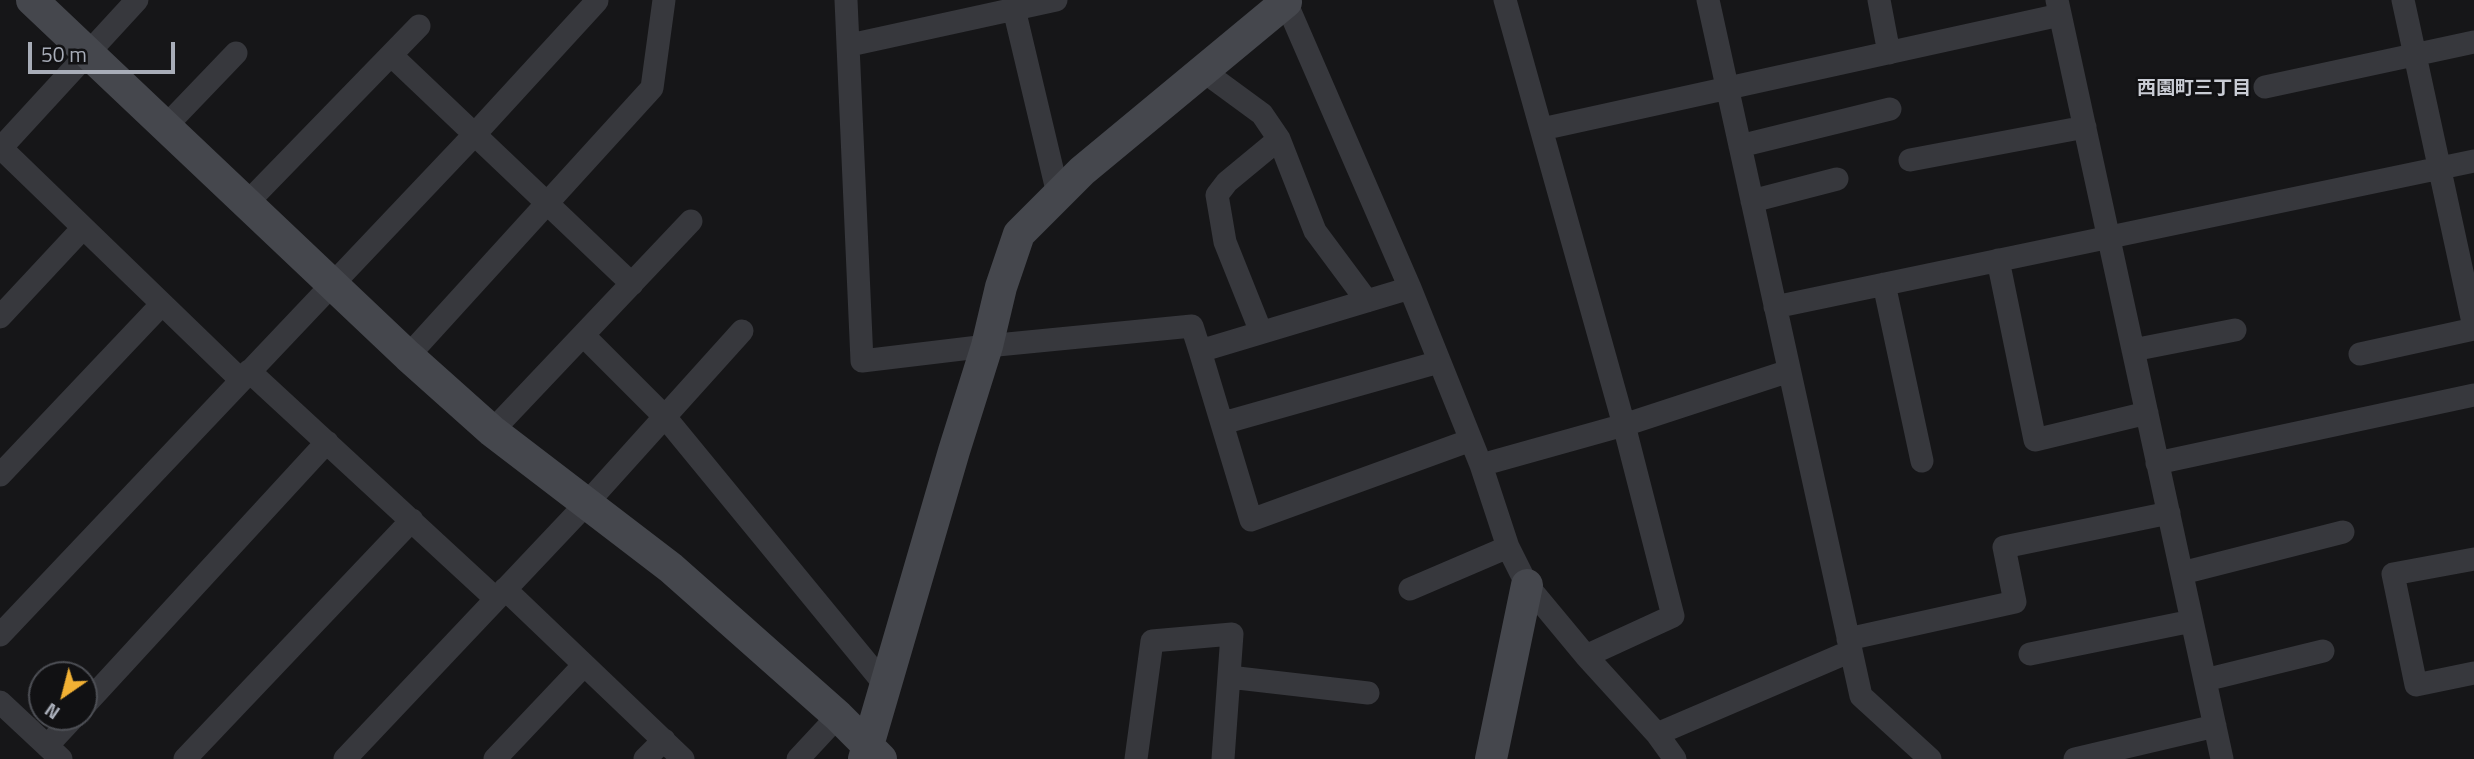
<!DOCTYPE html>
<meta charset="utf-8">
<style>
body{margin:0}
#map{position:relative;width:2474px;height:759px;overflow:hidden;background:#161618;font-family:"Titillium Web",sans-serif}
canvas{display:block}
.north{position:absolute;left:28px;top:661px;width:70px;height:70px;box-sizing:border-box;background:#111113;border:2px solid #4d4f55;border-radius:50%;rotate:215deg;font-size:19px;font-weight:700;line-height:28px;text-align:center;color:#a8adb8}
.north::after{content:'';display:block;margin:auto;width:24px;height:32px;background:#f2b134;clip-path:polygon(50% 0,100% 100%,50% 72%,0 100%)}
.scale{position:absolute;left:28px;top:42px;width:147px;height:32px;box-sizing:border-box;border:4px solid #a8adb8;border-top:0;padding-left:9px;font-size:21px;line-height:24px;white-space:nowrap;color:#a8adb8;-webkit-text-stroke:5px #111113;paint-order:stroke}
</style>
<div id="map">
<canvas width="2474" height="759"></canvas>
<div class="north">N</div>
<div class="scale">50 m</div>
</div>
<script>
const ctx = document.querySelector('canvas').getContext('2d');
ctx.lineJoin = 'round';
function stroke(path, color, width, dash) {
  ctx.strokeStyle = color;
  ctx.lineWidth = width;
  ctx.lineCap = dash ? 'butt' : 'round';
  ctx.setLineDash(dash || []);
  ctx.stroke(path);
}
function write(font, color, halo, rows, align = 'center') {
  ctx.font = font + ' "Titillium Web","Noto Sans JP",sans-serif';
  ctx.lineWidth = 5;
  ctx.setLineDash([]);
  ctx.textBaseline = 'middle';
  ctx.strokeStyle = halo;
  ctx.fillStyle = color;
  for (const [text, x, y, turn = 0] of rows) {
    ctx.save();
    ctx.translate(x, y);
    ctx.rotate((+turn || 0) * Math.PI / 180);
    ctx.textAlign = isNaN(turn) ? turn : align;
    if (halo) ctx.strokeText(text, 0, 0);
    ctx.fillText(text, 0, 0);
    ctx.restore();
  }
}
stroke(new Path2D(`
 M846 0 862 361 987 346 1192 326 1200 351 1410 288
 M1285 0 1410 288 1481 465 1508 547 1527 585 1586 656 1657 734 1675 759
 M1505 0 1624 425 1673 616 1586 656
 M1708 0 1861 696 1930 759
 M1879 0 1889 53
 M2057 0 2222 759
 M2403 0 2474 327
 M1014 9 1058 194
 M850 45 1056 0
 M391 55 632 284
 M1202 70 1262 114 1279 139 1315 231 1367 301
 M2265 87 2474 42
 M165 127 236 53
 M1542 129 2060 15
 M1740 146 1890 109
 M0 147 241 380
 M0 149 137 0
 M1910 160 2085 127
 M1752 201 1837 179
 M246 204 419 26
 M1998 260 2035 440 2147 413
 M1884 284 1922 461
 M1775 307 2474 161
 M0 317 83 228
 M1261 332 1225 242 1217 195 1227 182 1279 139
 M583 335 665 417 886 686
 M2133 350 2235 330
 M1200 351 1251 520 1471 440
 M2360 354 2474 329
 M408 356 652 88 664 0
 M249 371 496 599
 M1223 423 1439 362
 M492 431 691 221
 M2157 463 2474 395
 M1481 465 1624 425 1789 371
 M0 475 162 304
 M2474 559 2393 574 2416 685 2474 673
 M2182 573 2343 532
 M505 589 683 759
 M1410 589 1508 547
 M0 635 475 134 597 1
 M1848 639 2015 602 2004 547 2169 513
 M2030 654 2192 621
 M1229 677 1368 693
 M2205 680 2323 651
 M0 702 61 759
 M84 706 327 442
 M1657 734 1851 651
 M47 746 74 717
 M185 759 412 520
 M345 759 587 503 742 331
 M495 759 584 665
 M645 759 664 740
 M798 759 838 716
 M1136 759 1152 641 1232 634 1223 759
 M2075 759 2215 726`), '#37383d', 23);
stroke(new Path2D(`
 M32 0 408 356 492 431 671 568 838 716 881 759
 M864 759 954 451 987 346 1001 287 1019 234 1082 171 1286 2
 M1491 759 1527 585`), '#45474d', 32);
write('bold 19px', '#c9ccd4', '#111113', [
 ["西園町三丁目",2194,89]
]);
</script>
